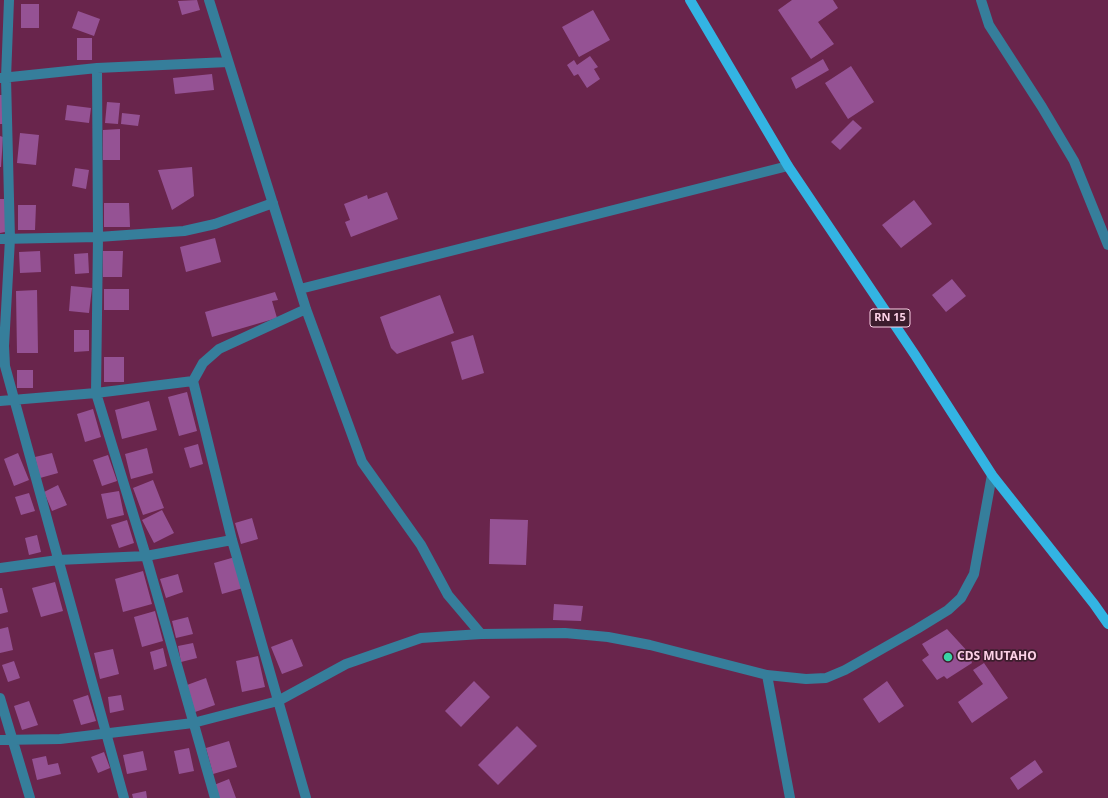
<!DOCTYPE html>
<style>
body{margin:0}
canvas{display:block;background:#69254c}
</style>
<canvas width="1108" height="798"></canvas>
<script>
const ctx = document.querySelector('canvas').getContext('2d');
ctx.lineJoin = 'round';
function fillPath(path, color) {
  ctx.fillStyle = color;
  ctx.fill(path, 'evenodd');
}
function stroke(path, color, width, dash) {
  ctx.strokeStyle = color;
  ctx.lineWidth = width;
  ctx.lineCap = dash ? 'butt' : 'round';
  ctx.setLineDash(dash || []);
  ctx.stroke(path);
}
function write(font, color, halo, rows, align = 'center') {
  ctx.font = font + ' "Noto Sans",sans-serif';
  ctx.lineWidth = 3.5;
  ctx.setLineDash([]);
  ctx.textBaseline = 'middle';
  ctx.strokeStyle = halo;
  ctx.fillStyle = color;
  for (const [text, x, y, turn = 0] of rows) {
    ctx.save();
    ctx.translate(x, y);
    ctx.rotate((+turn || 0) * Math.PI / 180);
    ctx.textAlign = isNaN(turn) ? turn : align;
    if (halo) ctx.strokeText(text, 0, 0);
    ctx.fillText(text, 0, 0);
    ctx.restore();
  }
}
fillPath(new Path2D(`
 M197 0 200 10 182 15 178 1Z
 M792 0H833L838 8 818 22 834 44 811 59 778 10Z
 M21 4H39V28H21Z
 M593 10 610 40 579 57 562 27Z
 M78 11 100 19 94 36 72 28Z
 M77 38H92V60H77Z
 M590 56 598 67 594 69 600 79 587 88 578 74 574 76 567 65 574 60 577 65Z
 M823 59 829 70 796 89 791 78Z
 M851 66 874 102 848 119 825 83Z
 M212 74 214 90 175 94 173 78Z
 M0 95H6V124H0Z
 M107 102 120 103 118 124 105 123Z
 M67 105 91 108 89 123 65 120Z
 M122 113 140 115 138 126 121 124Z
 M853 120 862 128 840 150 831 142Z
 M120 129V160H103V130Z
 M20 133 39 135 36 165 17 163Z
 M0 136 3 137 1 167H0Z
 M192 167 194 196 172 210 158 170Z
 M75 168 89 170 86 189 72 186Z
 M387 192 398 219 351 237 345 222 350 220 344 204 367 195 368 199Z
 M0 199H5V232L0 233Z
 M914 200 932 224 901 248 882 225Z
 M104 203H129L130 227H104Z
 M18 205H36L35 230H18Z
 M215 238 221 262 186 272 180 247Z
 M40 251 41 272 20 273 19 252Z
 M103 251H123L122 277H103Z
 M88 253 89 273 75 274 74 254Z
 M952 279 966 296 946 312 932 295Z
 M71 286 92 288 89 313 69 311Z
 M104 289H129V310H104Z
 M37 290 38 353H17L16 291Z
 M275 292 278 300 272 301 277 318 212 337 205 312Z
 M440 295 454 333 397 354 391 348 380 317Z
 M74 330H89V351L74 352Z
 M473 335 484 373 462 380 451 342Z
 M104 357H124V382H104Z
 M17 370H33V388H17Z
 M187 392 197 431 179 436 168 397Z
 M149 401 157 430 122 439 115 410Z
 M93 409 101 437 85 442 77 414Z
 M198 444 203 464 190 468 184 448Z
 M147 448 153 473 131 479 125 454Z
 M18 453 29 480 14 486 4 459Z
 M52 453 58 473 40 478 35 457Z
 M108 455 117 481 102 486 93 460Z
 M153 480 164 508 143 515 133 488Z
 M58 485 67 505 52 511 44 492Z
 M119 491 124 515 107 519 101 494Z
 M29 493 35 511 21 515 15 497Z
 M162 510 174 533 154 543 142 520Z
 M252 518 258 539 241 544 235 523Z
 M490 519 528 520 526 565 489 564Z
 M127 520 134 543 119 548 111 525Z
 M37 535 41 552 29 555 25 538Z
 M235 557 243 588 222 594 214 563Z
 M143 571 152 604 123 612 115 579Z
 M178 574 183 592 166 598 160 579Z
 M55 582 63 611 41 617 32 588Z
 M0 588H2L8 612 0 614Z
 M554 604 583 606 581 621 553 620Z
 M155 611 163 641 142 647 134 617Z
 M188 617 193 634 176 638 172 621Z
 M8 627 13 650 0 653V629Z
 M947 629 968 652 972 663 947 679 944 676 937 680 922 660 929 655 922 644Z
 M292 639 303 666 282 674 271 647Z
 M193 643 197 658 181 662 178 646Z
 M163 648 167 666 154 670 150 652Z
 M113 649 119 674 100 679 94 653Z
 M258 656 265 687 242 692 236 661Z
 M14 661 20 678 8 682 2 665Z
 M984 663 1008 698 972 723 958 702 983 684 973 670Z
 M206 678 215 705 195 712 187 685Z
 M474 681 490 697 461 727 445 711Z
 M887 681 904 706 879 723 863 699Z
 M88 695 96 721 81 725 73 700Z
 M121 695 124 710 110 713 108 697Z
 M29 701 38 725 22 730 14 706Z
 M517 726 537 746 498 785 478 765Z
 M229 741 237 767 213 774 206 748Z
 M189 748 194 771 179 774 174 751Z
 M143 751 147 770 127 774 123 755Z
 M104 752 110 768 98 773 91 757Z
 M46 756 48 765 58 763 61 774 37 780 32 759Z
 M1035 760 1043 772 1018 790 1010 778Z
 M229 779 236 798H219L214 785Z
 M146 791 147 798H133L132 794Z`), '#955294');
stroke(new Path2D(`
 M9 0 6 78 10 239 4 346 5 366 124 798
 M209 0 306 309 362 462 421 545 448 595 481 634 565 633 608 637 650 645 767 675 806 679 826 678 845 670 917 629 948 610 961 598 974 574 992 475
 M981 0 989 25 1042 107 1074 161 1108 245
 M97 68 98 237 96 393 146 556 215 798
 M1 78 97 68 228 62
 M0 239 98 237 184 231 215 224 273 203
 M300 289 788 166
 M193 381 232 540 306 798
 M0 401 96 393 193 381 203 363 219 349 306 309
 M0 568 58 560 146 556 232 540
 M767 675 790 798
 M0 698 30 798
 M0 740 60 739 193 723 278 701 346 664 421 638 481 634`), '#367e9b', 10);
stroke(new Path2D(`
 M690 0 788 166 915 355 992 475 1094 604 1108 624`), '#33b4e3', 10);
for (const [x, y, r, color] of [
 [948,657,5,"#39d4a5"]
]) {
  const dot = new Path2D();
  dot.arc(x, y, r, 0, 2 * Math.PI);
  ctx.fillStyle = color;
  ctx.fill(dot);
  stroke(dot, '#3c1d2d', 1.5);
}
for (const [x, y, w] of [
 [890,318,40]
]) {
  const box = new Path2D();
  box.roundRect(x - w / 2, y - 9, w, 18, 3);
  ctx.fillStyle = '#3c1d2d';
  ctx.fill(box);
  stroke(box, '#fcd1e6', 1);
}
write('bold 11px', '#fcd1e6', null, [
 ["RN 15",890,318]
]);
write('bold 12px', '#fcd1e6', '#3c1d2d', [
 ["CDS MUTAHO",957,657]
], 'left');
</script>
